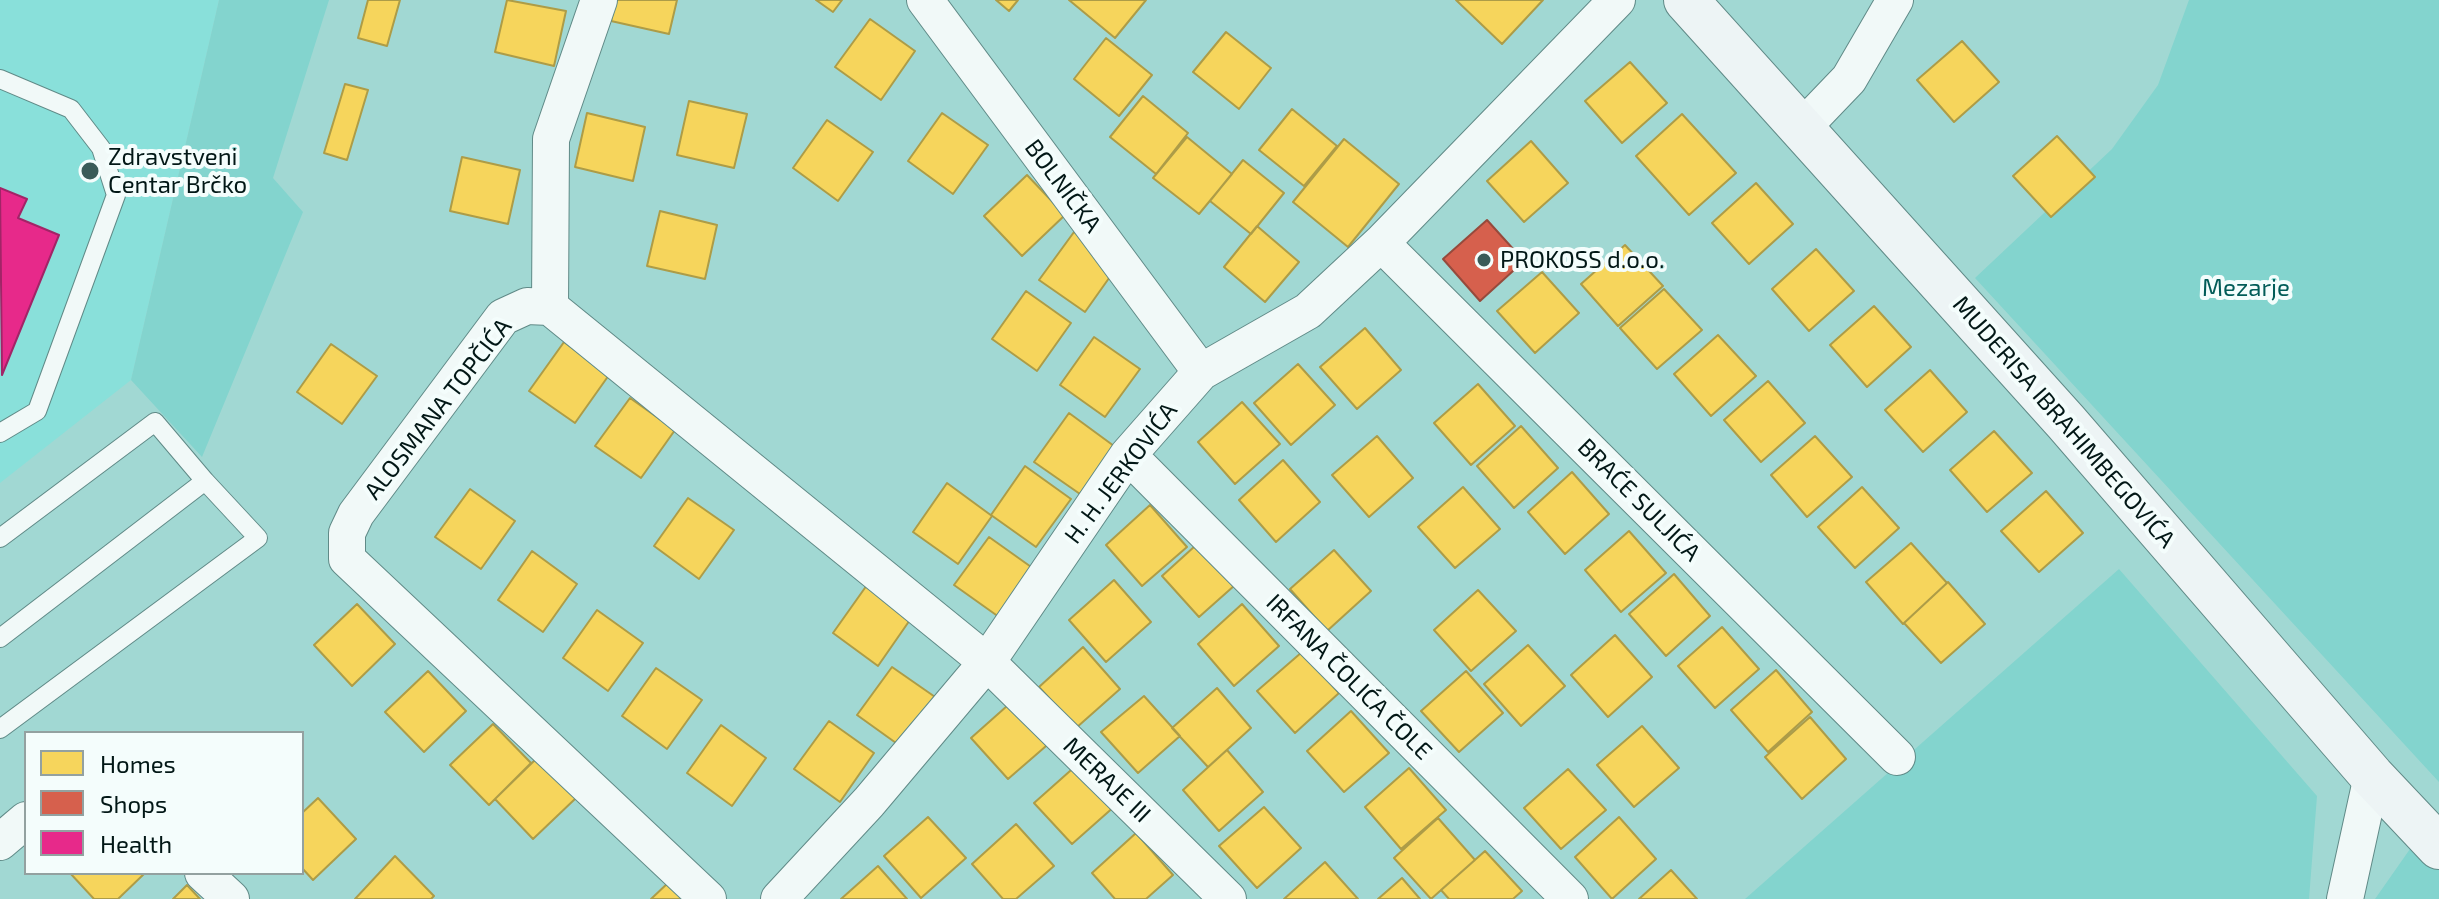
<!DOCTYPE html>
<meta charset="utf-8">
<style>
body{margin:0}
#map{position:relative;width:2439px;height:899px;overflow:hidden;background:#a1d8d3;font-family:"Exo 2",sans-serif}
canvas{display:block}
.legend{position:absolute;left:24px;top:731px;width:280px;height:144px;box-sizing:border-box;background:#f4fdfc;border:2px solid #93a1a0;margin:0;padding:10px 14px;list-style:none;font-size:24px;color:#021716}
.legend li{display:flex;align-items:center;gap:16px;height:40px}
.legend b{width:40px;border:2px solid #93a1a0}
</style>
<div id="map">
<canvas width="2439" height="899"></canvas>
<ul class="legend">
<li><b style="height:22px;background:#f6d55c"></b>Homes</li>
<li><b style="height:22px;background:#d6604d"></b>Shops</li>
<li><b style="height:22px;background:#e7298a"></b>Health</li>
</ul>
</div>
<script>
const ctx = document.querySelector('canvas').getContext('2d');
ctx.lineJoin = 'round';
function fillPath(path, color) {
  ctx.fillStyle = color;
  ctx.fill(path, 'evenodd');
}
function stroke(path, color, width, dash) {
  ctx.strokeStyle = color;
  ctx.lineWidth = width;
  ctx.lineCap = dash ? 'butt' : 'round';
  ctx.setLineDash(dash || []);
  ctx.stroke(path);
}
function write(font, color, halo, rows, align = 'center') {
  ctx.font = font + ' "Exo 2",sans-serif';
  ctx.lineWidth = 8;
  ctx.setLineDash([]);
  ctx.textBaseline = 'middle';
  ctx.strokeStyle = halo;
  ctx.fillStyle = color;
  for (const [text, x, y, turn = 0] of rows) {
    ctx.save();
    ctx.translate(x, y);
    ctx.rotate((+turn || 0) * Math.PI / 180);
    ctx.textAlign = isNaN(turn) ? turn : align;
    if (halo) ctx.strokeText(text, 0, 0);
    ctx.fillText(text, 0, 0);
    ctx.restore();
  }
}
fillPath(new Path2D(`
 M0 0H219L131 380 0 483Z`), '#89e0da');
fillPath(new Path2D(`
 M219 0H329L273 178 303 212 202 457 131 380Z
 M2189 0H2439V782L1975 278 2112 149 2158 85Z
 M2119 569 2317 796 2309 899H1745Z
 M2417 839 2439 858V899H2375Z`), '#83d4ce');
const homes = new Path2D(`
 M368 0H400L387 46 358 38Z
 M507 0 566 11 554 66 495 52Z
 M616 0H677L669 34 611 21Z
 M816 0H842L833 12Z
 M996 0H1018L1009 11Z
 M1069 0H1146L1115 38Z
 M1456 0H1543L1502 44Z
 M870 19 915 51 881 100 835 67Z
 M1226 32 1271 68 1239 109 1193 72Z
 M1106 38 1152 75 1119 116 1074 79Z
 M1962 41 1999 82 1954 122 1917 80Z
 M1630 62 1667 103 1622 143 1585 101Z
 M345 84 368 90 347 160 324 153Z
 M1143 96 1188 133 1156 174 1110 137Z
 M689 101 747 114 734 168 677 155Z
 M1292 109 1337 146 1304 186 1259 150Z
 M587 113 645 127 633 181 575 167Z
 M942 113 988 145 953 194 908 161Z
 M1682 114 1736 173 1689 215 1636 156Z
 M827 120 873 152 838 201 793 168Z
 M2057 136 2095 177 2051 217 2013 176Z
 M1187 137 1232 174 1199 214 1153 178Z
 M1344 139 1399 184 1348 247 1293 202Z
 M1531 141 1568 183 1524 222 1487 181Z
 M462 157 520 170 508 224 450 211Z
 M1243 160 1284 193 1251 234 1210 201Z
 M1027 175 1065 215 1022 256 984 216Z
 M1756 183 1793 224 1749 264 1712 223Z
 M660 211 717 225 705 279 647 266Z
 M1257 226 1299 262 1265 302 1224 267Z
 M1074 232 1119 264 1085 312 1039 280Z
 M1625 245 1663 286 1618 326 1581 284Z
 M1816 249 1854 291 1809 331 1772 289Z
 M1542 272 1579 313 1535 353 1497 311Z
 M1664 289 1702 330 1657 369 1620 328Z
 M1026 291 1071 323 1037 371 992 339Z
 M1874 306 1911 347 1867 387 1830 345Z
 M1365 328 1401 370 1357 409 1320 367Z
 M1718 335 1756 376 1711 416 1674 374Z
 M1094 337 1140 369 1105 417 1060 385Z
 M564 342 609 375 575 423 529 391Z
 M331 344 377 376 342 424 297 392Z
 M1298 364 1335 405 1291 445 1254 403Z
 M1930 370 1967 412 1923 452 1885 410Z
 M1768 381 1805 423 1761 462 1724 420Z
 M1478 384 1515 426 1471 465 1434 423Z
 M630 398 675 430 641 478 595 446Z
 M1242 402 1280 444 1235 484 1198 442Z
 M1069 413 1114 446 1080 494 1034 462Z
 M1521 426 1558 468 1514 508 1477 466Z
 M1994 431 2032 473 1987 512 1950 470Z
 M1377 436 1413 478 1369 517 1332 475Z
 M1815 436 1852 477 1807 517 1771 475Z
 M1283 460 1320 502 1276 542 1239 500Z
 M1025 466 1071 499 1036 547 991 515Z
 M1572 472 1609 514 1565 554 1528 512Z
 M947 483 992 516 958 564 913 532Z
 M1463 487 1500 529 1455 568 1418 527Z
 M1862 487 1899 528 1855 568 1818 527Z
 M470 489 515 521 481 569 435 537Z
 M2046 491 2083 533 2039 572 2001 531Z
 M688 498 734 530 699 579 654 546Z
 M1150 505 1187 547 1142 586 1106 545Z
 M1629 531 1666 573 1621 612 1585 570Z
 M1206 536 1244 577 1199 617 1162 576Z
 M989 537 1034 569 999 617 954 585Z
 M1911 543 1947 583 1903 624 1866 582Z
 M1334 550 1371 591 1327 631 1290 589Z
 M532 551 577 584 543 632 498 600Z
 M1674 574 1710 616 1666 656 1629 614Z
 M1114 580 1151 622 1106 662 1069 620Z
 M1948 582 1985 624 1941 663 1904 623Z
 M867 585 912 617 878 666 833 633Z
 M1478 590 1516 631 1471 671 1434 630Z
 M357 604 395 644 352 686 314 645Z
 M1242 604 1279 646 1234 686 1198 644Z
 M597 610 643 643 608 691 563 658Z
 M1722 627 1759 669 1715 708 1678 666Z
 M1615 635 1652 677 1608 717 1571 675Z
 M1528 645 1565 686 1521 726 1484 684Z
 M1083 647 1120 689 1076 728 1039 687Z
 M1302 652 1339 693 1295 733 1257 691Z
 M892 667 938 699 903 748 857 715Z
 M656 668 702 700 667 749 622 716Z
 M1776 670 1812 712 1768 752 1731 710Z
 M428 671 466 711 424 752 385 712Z
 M1466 671 1503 713 1459 752 1421 711Z
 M1217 688 1251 728 1208 767 1172 728Z
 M1144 696 1180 736 1138 773 1101 732Z
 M1016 698 1053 740 1008 779 971 738Z
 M1351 711 1389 753 1344 792 1307 751Z
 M1810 717 1846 759 1802 799 1765 757Z
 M829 721 874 753 840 802 794 769Z
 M493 724 531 763 489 805 450 765Z
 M721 725 766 758 732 806 687 773Z
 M1642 726 1679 768 1634 807 1597 765Z
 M1227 750 1263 792 1219 831 1183 790Z
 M537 758 576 798 533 839 495 799Z
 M1079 763 1116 805 1072 844 1034 803Z
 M1409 768 1446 810 1401 849 1365 807Z
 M1568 769 1606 810 1561 849 1524 808Z
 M318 798 356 839 313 880 302 868V813Z
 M1264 807 1301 848 1257 888 1219 846Z
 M928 817 966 858 921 898 884 856Z
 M1619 817 1656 859 1612 899 1575 857Z
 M1438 818 1475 860 1431 899 1394 858Z
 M1016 824 1054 866 1016 899H1003L972 864Z
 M1136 833 1173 875 1146 899H1115L1092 873Z
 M1485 851 1522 891 1513 899H1449L1441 890Z
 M395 856 434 896 431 899H355Z
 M1325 862 1358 899H1284Z
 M878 866 907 899H841Z
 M1671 870 1697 899H1639Z
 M70 873H145L118 899H94Z
 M1402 878 1420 899H1378Z
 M669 882 685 899H651Z
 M187 885 200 899H173Z`);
fillPath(homes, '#f6d55c');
stroke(homes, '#ad9c47', 2);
const shops = new Path2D(`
 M1487 220 1524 261 1480 301 1443 259Z`);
fillPath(shops, '#d6604d');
stroke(shops, '#964a3c', 2);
const health = new Path2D(`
 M0 188 27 199 18 218 59 235 2 375Z`);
fillPath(health, '#e7298a');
stroke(health, '#a22467', 2);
const lane = new Path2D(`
 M0 79 71 109 101 148 116 195 37 411 0 433
 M0 538 155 422 205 481
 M0 638 205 481 258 538 0 729`);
const street = new Path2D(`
 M925 0 1201 372
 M1802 128 1849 79 1895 0
 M1381 243 1897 757
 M550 307 551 139 599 0
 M1128 455 1570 899
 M0 842 26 820
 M203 873 231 899
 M708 899 347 559V533L356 514 503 317 527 306 550 307 987 662 1228 899
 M779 899 869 802 987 662 1128 455 1201 372 1308 311 1381 243 1617 0
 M2345 899 2372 776`);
const secondary = new Path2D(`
 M1686 0 2066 422 2372 776 2439 847`);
stroke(lane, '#608a87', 20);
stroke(street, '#608a87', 38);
stroke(secondary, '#608a87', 46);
stroke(lane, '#f1f9f8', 18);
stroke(street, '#f1f9f8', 36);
stroke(secondary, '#edf4f5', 44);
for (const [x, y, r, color] of [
 [90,171,10,"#3a5b58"],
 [1484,260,8,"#3a5b58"]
]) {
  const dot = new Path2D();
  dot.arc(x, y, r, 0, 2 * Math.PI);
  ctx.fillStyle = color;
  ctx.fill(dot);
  stroke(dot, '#f4fdfc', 3);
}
write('24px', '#021716', '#f4fdfc', [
 ["Zdravstveni",108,157],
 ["Centar Brčko",108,185],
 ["PROKOSS d.o.o.",1500,260]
], 'left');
write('24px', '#021716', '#f4fdfc', [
 ["BOLNIČKA",1063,186,53],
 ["ALOSMANA TOPČIĆA",438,409,-52],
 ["MUDERISA IBRAHIMBEGOVIĆA",2064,422,49],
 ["H. H. JERKOVIĆA",1121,473,-53],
 ["BRAĆE SULJIĆA",1639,500,45],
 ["IRFANA ČOLIĆA ČOLE",1349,677,45],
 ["MERAJE III",1107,780,44]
]);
write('24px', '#025c58', '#f4fdfc', [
 ["Mezarje",2246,288]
]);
</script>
